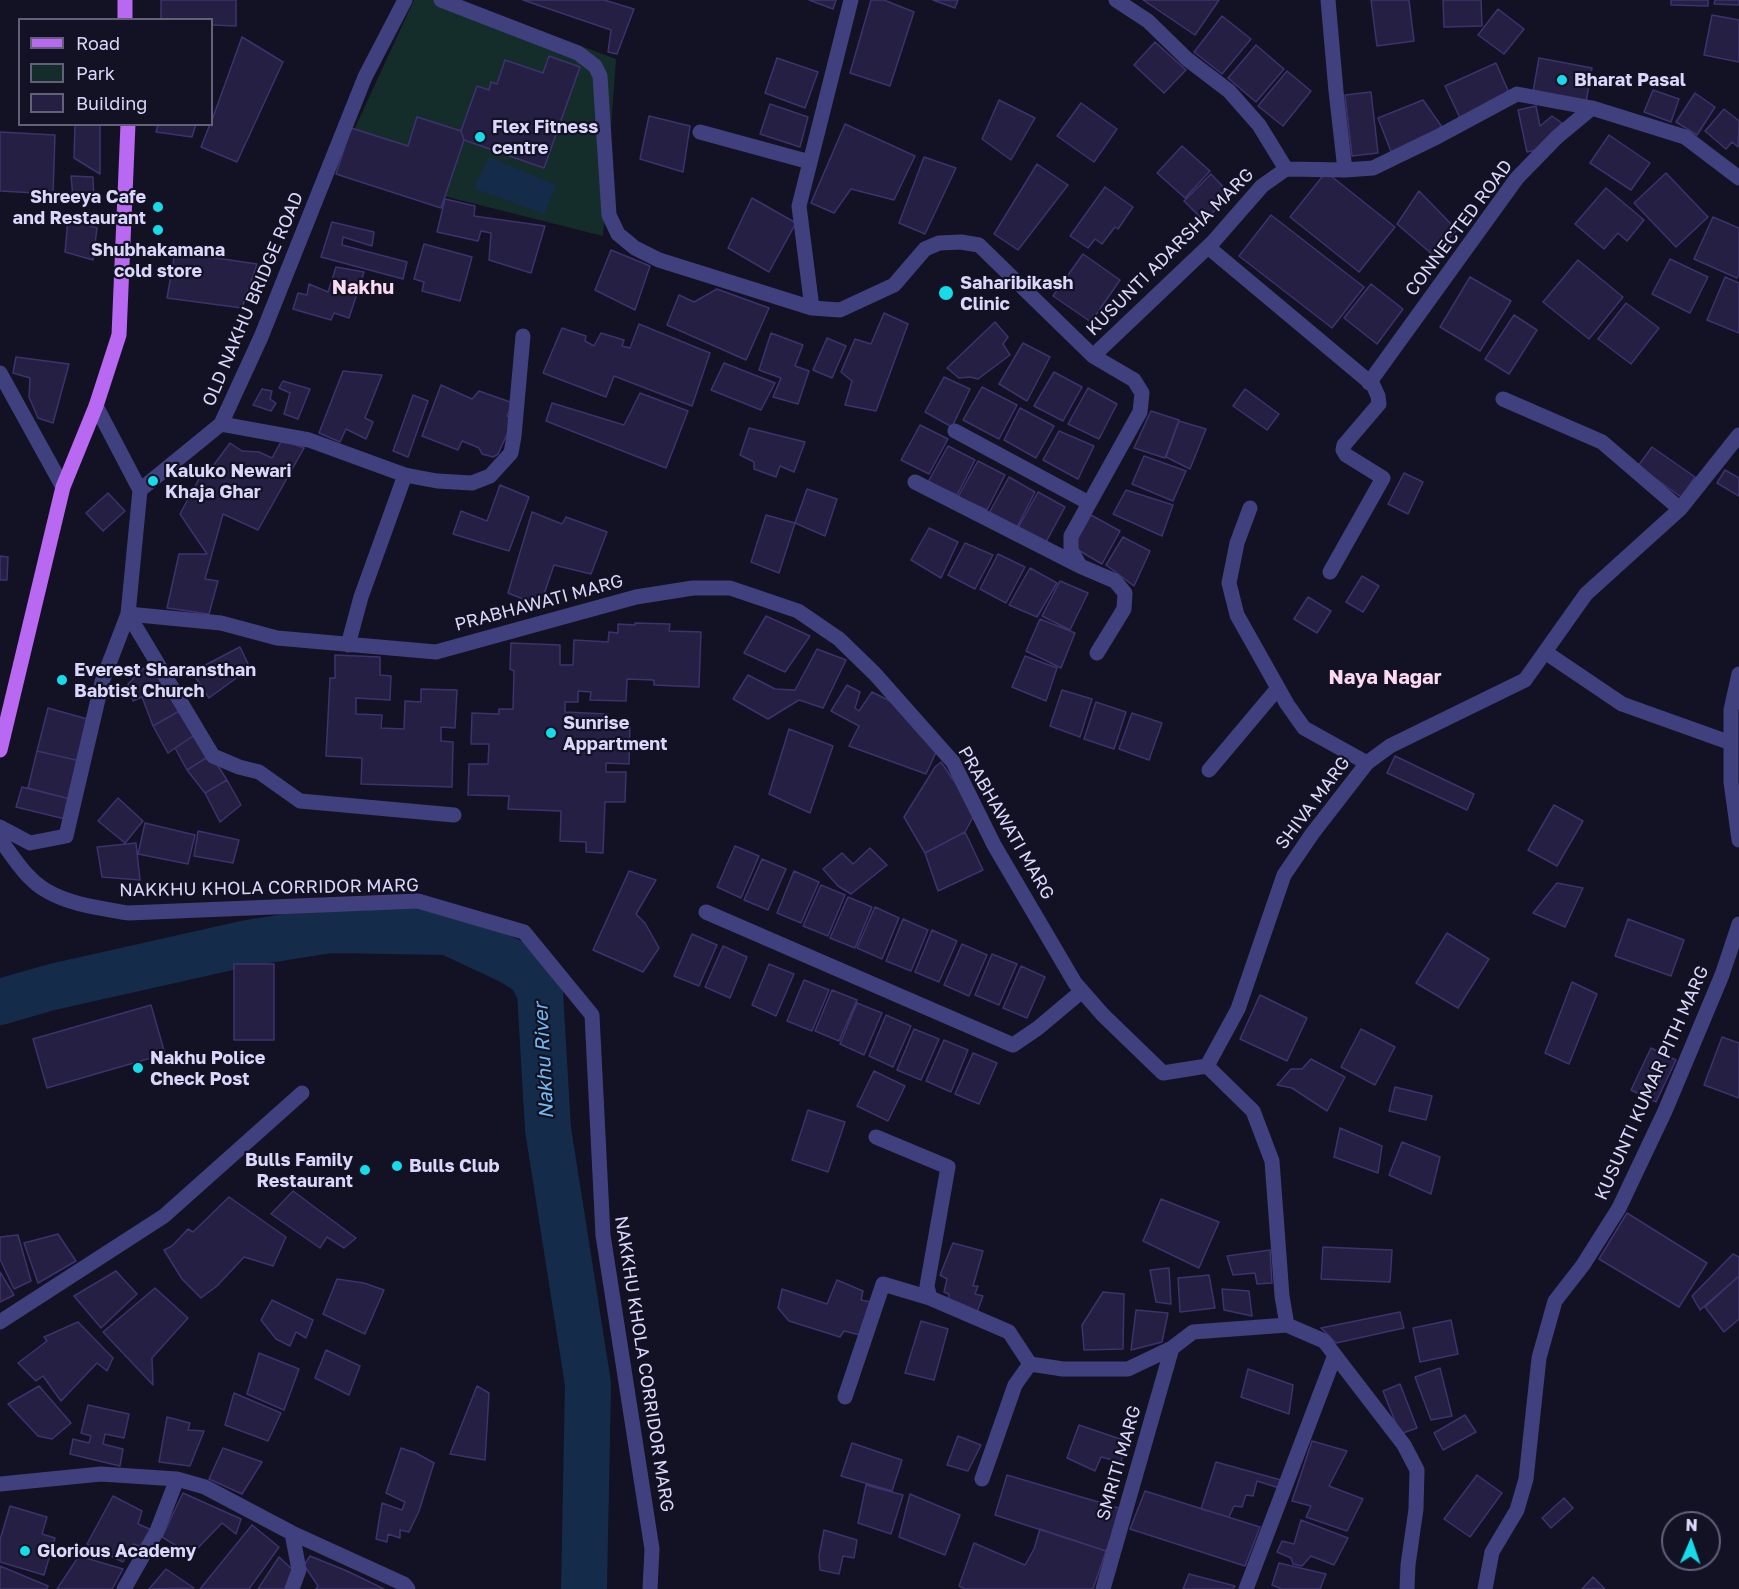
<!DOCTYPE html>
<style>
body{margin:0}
#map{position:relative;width:1739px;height:1589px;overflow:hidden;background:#131124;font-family:"Golos Text",sans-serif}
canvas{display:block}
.legend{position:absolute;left:18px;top:18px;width:195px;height:108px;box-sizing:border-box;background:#131124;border:2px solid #63607a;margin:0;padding:8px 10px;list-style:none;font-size:18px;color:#dad7fb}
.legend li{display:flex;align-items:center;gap:12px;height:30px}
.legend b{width:30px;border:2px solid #63607a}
.north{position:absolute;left:1661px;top:1511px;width:60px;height:60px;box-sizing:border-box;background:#131124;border:2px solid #63607a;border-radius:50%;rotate:2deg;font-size:16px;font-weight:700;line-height:24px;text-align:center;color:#dad7fb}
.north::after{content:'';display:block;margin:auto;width:21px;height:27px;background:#16dce9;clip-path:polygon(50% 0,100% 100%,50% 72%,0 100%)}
</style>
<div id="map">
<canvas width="1739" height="1589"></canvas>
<ul class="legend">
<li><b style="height:8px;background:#b969f1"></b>Road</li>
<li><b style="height:16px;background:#142d2b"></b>Park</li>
<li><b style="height:16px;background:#251f43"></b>Building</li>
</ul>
<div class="north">N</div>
</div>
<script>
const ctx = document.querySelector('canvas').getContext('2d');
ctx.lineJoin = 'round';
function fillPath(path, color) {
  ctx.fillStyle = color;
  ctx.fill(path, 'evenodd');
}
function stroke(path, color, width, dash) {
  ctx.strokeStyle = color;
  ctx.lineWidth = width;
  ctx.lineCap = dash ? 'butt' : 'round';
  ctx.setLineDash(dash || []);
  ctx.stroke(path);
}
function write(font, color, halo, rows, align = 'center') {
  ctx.font = font + ' "Golos Text",sans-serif';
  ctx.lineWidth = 4.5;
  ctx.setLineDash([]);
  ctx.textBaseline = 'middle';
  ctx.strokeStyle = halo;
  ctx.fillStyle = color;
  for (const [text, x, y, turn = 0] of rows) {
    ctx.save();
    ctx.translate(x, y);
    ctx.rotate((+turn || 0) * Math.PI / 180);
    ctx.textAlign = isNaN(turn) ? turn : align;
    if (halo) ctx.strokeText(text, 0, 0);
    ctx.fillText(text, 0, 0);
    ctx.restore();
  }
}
fillPath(new Path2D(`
 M414 0H457L616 59 603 236 336 169Z`), '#142d2b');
fillPath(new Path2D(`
 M489 157 556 185 544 214 474 188Z`), '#152b4a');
stroke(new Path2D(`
 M0 1002 52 987 248 943 330 930 448 932 512 962 530 973 540 992 548 1129 588 1384 584 1589`), '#152b4a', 46);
const building = new Path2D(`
 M161 0H236V26L212 25V20H161Z
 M523 0H604L634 9 617 54 608 52 611 30Z
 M809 0H836L833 9Z
 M871 0H884L914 12 890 86 850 73Z
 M933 0H958L955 8Z
 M1143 0H1219L1195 35Z
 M1371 0H1409L1414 41 1377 46Z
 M1443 0H1481L1482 26 1444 27Z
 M1671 0H1708V6L1671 5Z
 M1715 0H1739V5L1714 4Z
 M1498 9 1524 29 1504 54 1478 35Z
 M1712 15 1739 20V62L1704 55Z
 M1222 16 1251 39 1222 74 1194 52Z
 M242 37 283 62 237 162 201 147 210 124H212V120Z
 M1155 42 1186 70 1164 93 1134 65Z
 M1256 45 1284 69 1256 102 1228 78Z
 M549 56 580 67 544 168 464 140 461 131 477 86 489 90 491 82 497 84 505 60 543 73Z
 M777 58 818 72 805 108 765 93Z
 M1539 58 1592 68 1586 102 1533 92Z
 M1496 63 1510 95 1460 118 1445 86Z
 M1287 71 1311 91 1283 126 1258 106Z
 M1653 90 1679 99 1671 122 1644 112Z
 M1371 92 1378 153 1352 156 1345 95Z
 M1695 93 1715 107 1697 135 1676 122Z
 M999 100 1035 118 1011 160 982 139Z
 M1423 100 1442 127 1392 154 1378 118Z
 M1081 103 1117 129 1094 162 1057 136Z
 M770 104 808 117 800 147 760 134Z
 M1536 106 1540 126 1552 116 1562 123 1537 150 1527 152 1518 110Z
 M1724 109 1739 121 1738 147 1732 142 1726 149 1705 131Z
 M649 116 690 126 683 172 640 159Z
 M417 117 461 131 464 140 441 208 336 174 351 128 408 146Z
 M75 124H100V174L74 158Z
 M158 124H196L192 137 156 132Z
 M845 124 915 156 894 200 851 189 834 213 811 203Z
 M0 132 55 135 53 194 0 191Z
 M1609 135 1650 163 1631 190 1590 163Z
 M1182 146 1210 171 1185 198 1157 173Z
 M924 157 956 168 925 234 899 223Z
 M1037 164 1068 185 1018 250 994 234Z
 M1326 172 1395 227 1359 272 1290 217Z
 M1666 173 1708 217 1676 247 1634 203Z
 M1211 174 1231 195 1204 221 1184 201Z
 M71 176 93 177 94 201 73 198Z
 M1105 187 1133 207 1118 229 1115 227 1102 244 1095 239 1088 248 1070 236Z
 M1606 188 1644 220 1627 241 1618 233 1604 249 1575 224Z
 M1419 191 1457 230 1433 255 1397 224Z
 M752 198 796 223 769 272 728 248Z
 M445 199 475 206 474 216 545 226 531 273 489 260 491 233 481 231 478 241 437 232Z
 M1271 215 1364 287 1332 328 1239 256Z
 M1713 217 1739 228V274L1737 278 1694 259Z
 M68 219 97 228 93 260 65 252Z
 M332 222 374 232 372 246 343 237 342 245 407 262 403 279 321 257Z
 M424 244 472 257 460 301 422 291 424 282 414 279Z
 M611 250 650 266 635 310 595 290Z
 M175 252 257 264 242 308 167 298Z
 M1083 254 1120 280 1091 322 1053 296Z
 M1670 259 1708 277 1690 313 1652 294Z
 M1578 260 1623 297 1589 339 1543 302Z
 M336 267 364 272 349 318 334 313 331 320 293 309 298 293 307 295 309 284 328 292Z
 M1470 277 1511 301 1480 351 1440 327Z
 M1725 277 1739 283V333L1707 320Z
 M1371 284 1403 309 1377 344 1344 318Z
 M717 289 769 308 746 360 667 325 679 295 694 302Z
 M1626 303 1659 328 1631 364 1598 339Z
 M884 313 908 324 876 411 845 405 852 381 841 372 855 339 871 344Z
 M1514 315 1537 330 1509 374 1485 359Z
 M995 322 1008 337 1003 344 1010 355 978 379 970 377 959 378 947 368Z
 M639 324 710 353 692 406 614 376 606 397 543 373 562 328 586 336 585 341 594 346 601 333 624 340 622 346 630 348Z
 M771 333 803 345 795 366 809 371 798 404 773 397 781 378 759 370Z
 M827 338 846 346 832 378 813 370Z
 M1023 343 1050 357 1027 401 999 384Z
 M16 357 69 364 53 423 38 418 29 397 30 378 13 373Z
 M724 363 775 383 761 410 711 390Z
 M343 371 382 375 365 418 373 422 366 439 346 429 340 442 319 433Z
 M1054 372 1082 387 1063 421 1034 406Z
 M944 377 970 389 952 427 925 412Z
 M283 381 310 389 298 419 284 414 290 393 279 388Z
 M441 385 472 399 479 391 513 403 507 416 514 419 498 454 493 457 482 454 479 448 462 441 458 450 422 436Z
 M982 387 1017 405 999 439 963 420Z
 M1088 388 1117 404 1099 439 1068 424Z
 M262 389 272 391 270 399 276 403 271 411 253 405Z
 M1245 389 1279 414 1267 430 1233 406Z
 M640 393 688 411 666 468 546 421 552 403 624 425Z
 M413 395 428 401 408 457 393 451Z
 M1020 408 1054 426 1036 458 1004 440Z
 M1151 411 1179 420 1165 458 1134 448Z
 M1179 421 1206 429 1190 469 1166 457Z
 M920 425 948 439 929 474 901 460Z
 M749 428 805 442 794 472 780 466 776 477 754 469V462L740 455Z
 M1059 431 1094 446 1078 479 1043 460Z
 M282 440 304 448 258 530 223 514 205 579 218 581 209 614 167 608 179 554H207L180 514 207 464 213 466 230 443 242 451 259 452 272 458Z
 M948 446 975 460 957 495 928 482Z
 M1652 447 1695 477 1681 497 1638 466Z
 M1144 456 1186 471 1173 501 1132 484Z
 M978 461 1005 475 987 510 958 497Z
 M1725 470 1739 478V496L1717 483Z
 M1404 473 1423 482 1408 514 1388 504Z
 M1009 477 1035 492 1017 527 989 513Z
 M500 485 529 497 509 551 453 534 461 511 487 521Z
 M807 489 837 499 825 536 795 523Z
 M1126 490 1173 505 1162 536 1113 514Z
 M1038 492 1065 507 1046 542 1018 528Z
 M108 493 125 511 103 531 86 513Z
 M532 512 562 524 566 517 607 532 591 574 554 565 540 606 508 593Z
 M766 515 795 523 779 573 751 562Z
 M1091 515 1120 531 1102 564 1073 547Z
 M929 528 958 542 941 578 911 560Z
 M1123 537 1150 551 1134 586 1106 565Z
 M965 543 993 555 975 589 948 575Z
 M998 554 1025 567 1006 603 980 589Z
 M0 556 8 557 7 580H0Z
 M1030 568 1057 583 1037 617 1009 605Z
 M1362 576 1379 586 1363 612 1346 602Z
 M1060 581 1088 593 1070 630 1042 616Z
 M1308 597 1331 611 1317 633 1294 619Z
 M766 616 810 636 785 672 744 653Z
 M1040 619 1075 633 1061 668 1026 651Z
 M635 623 670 624 669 631 701 632 699 687 654 685V680L627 679 626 701 590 700 591 692 578 691V702H565V712L608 714 607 721H630L629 764 606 763V772H626L625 802H605L603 853 586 852V842L560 841 561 811 508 809 509 796 468 795 469 764H488L489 744H471L472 713 499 714V709H513L514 671 510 669 511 643 560 645V665H573L574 640 608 642 609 632 618 633V624L635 625Z
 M240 647 250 668 209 698 192 672Z
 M817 649 846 660 823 708 799 700 768 719 733 699 748 675 775 689 795 690Z
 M335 655 380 657V675L391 676 390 700 356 698V714L382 715 381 728 404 729 405 701 421 702V689L457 690 455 728 441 727V741L453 742 452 787 361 784 362 758 326 756 330 678H335Z
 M1025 656 1057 668 1046 701 1012 687Z
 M150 662 163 687 133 701 128 684Z
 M847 685 860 692 855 708 859 711 872 692 896 704 938 748 926 774 849 746 859 726 831 711Z
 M163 687 181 710 153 726 142 697Z
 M1062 690 1092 699 1080 737 1050 726Z
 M1096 702 1126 712 1114 749 1084 739Z
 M48 708 91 720 80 761 37 751Z
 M181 710 196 734 168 753 153 726Z
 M1132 713 1162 723 1149 760 1119 749Z
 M789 729 833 746 810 813 769 794Z
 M196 734 211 755 187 770 175 748Z
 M37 751 80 761 70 799 28 788Z
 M211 755 227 780 205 793 187 770Z
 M1395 756 1474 794 1467 810 1387 773Z
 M941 762 956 784 973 817 965 832 925 853 904 817 935 767Z
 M227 780 241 805 220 822 205 793Z
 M22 787 70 799 65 819 16 807Z
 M118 798 143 821 125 843 98 821Z
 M1554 805 1583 821 1557 866 1528 850Z
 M145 823 195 835 188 864 138 854Z
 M198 831 239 840 233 863 194 856Z
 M965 832 983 870 938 891 925 853Z
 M136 843 140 880 102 877 97 847Z
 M735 846 759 856 741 898 717 887Z
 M870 848 887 865 851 894 838 886 823 869 842 853 853 864Z
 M762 859 786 869 768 910 744 900Z
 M629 871 656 880 636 914 645 923 659 948 643 972 593 950Z
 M794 871 819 882 801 923 777 913Z
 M1557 883 1583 888 1565 927 1533 913Z
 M821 885 845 895 828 936 803 926Z
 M848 897 872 907 855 948 830 938Z
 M875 907 899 918 882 959 857 948Z
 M903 919 928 930 911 971 886 961Z
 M1628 919 1684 940 1671 976 1615 956Z
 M932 930 957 941 939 982 915 972Z
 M1447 933 1489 959 1458 1008 1416 983Z
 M692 934 717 945 699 986 674 976Z
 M962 944 987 955 969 996 944 985Z
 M723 946 747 957 730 998 705 987Z
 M992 954 1017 964 999 1005 975 995Z
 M234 964H274V1040H234Z
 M769 964 794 974 776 1016 752 1005Z
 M1021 966 1045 977 1027 1018 1003 1008Z
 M804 980 829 990 812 1031 787 1021Z
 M1572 982 1597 994 1569 1064 1545 1053Z
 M832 990 857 1000 839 1041 815 1031Z
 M1260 995 1307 1018 1287 1061 1240 1039Z
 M857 1003 882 1013 864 1055 840 1044Z
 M151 1005 165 1054 47 1088 33 1039Z
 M886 1015 911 1026 893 1067 869 1056Z
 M914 1029 939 1039 921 1080 897 1070Z
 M1361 1029 1395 1047 1375 1085 1341 1067Z
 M1722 1037 1739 1043V1098L1704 1085Z
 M944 1040 968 1050 951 1092 926 1081Z
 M1651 1048 1676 1060 1656 1102 1631 1090Z
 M973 1053 997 1063 979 1104 955 1094Z
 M1311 1059 1345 1077 1327 1111 1292 1088 1277 1085 1291 1069H1302Z
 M874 1071 905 1086 888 1121 857 1106Z
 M1395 1087 1432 1096 1426 1120 1389 1111Z
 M808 1110 845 1122 828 1172 792 1160Z
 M1340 1128 1382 1146 1378 1173 1334 1157Z
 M1402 1142 1440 1157 1431 1194 1389 1175Z
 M293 1191 356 1238 344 1248 327 1237 320 1248 271 1214Z
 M229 1197 286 1237 273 1266 244 1257 217 1286 201 1298 182 1279 164 1250 172 1246 188 1229 193 1232Z
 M1161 1199 1219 1222 1199 1268 1143 1241Z
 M1627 1213 1707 1263 1679 1307 1599 1259Z
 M58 1234 76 1261 38 1283 24 1243Z
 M18 1235 31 1281 14 1289 0 1259V1237Z
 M953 1243 983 1251 973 1286H978L975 1294 983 1296 977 1312 948 1302 949 1294 944 1292 947 1279 940 1275Z
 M1323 1247 1392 1250 1390 1282 1321 1279Z
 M1270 1250 1272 1283 1257 1284 1255 1273 1233 1275 1227 1256Z
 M1733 1254 1739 1257V1276L1700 1310 1692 1296Z
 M1169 1268 1171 1304 1156 1302 1150 1270Z
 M116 1271 137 1294 101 1328 74 1296Z
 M0 1272 14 1295 0 1302Z
 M1209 1275 1215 1308 1180 1312 1178 1278Z
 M1739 1276V1319L1724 1332 1705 1307Z
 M337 1279 364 1283 384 1290 365 1334 323 1314Z
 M837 1280 863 1291 861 1300 871 1302 860 1335 844 1331 840 1337 789 1321 778 1308 782 1289 827 1304Z
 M155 1288 188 1318 152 1358 153 1385 103 1332Z
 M1222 1289 1249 1291 1252 1316 1224 1310Z
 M1103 1292 1124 1294 1123 1349 1084 1350 1082 1325Z
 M272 1300 313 1320 306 1338 296 1332 290 1346 276 1339 261 1320Z
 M1136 1310 1168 1313 1162 1342 1131 1350Z
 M1400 1312 1404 1328 1336 1343 1321 1328Z
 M1451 1320 1458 1354 1420 1362 1413 1328Z
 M921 1321 948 1329 934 1380 905 1373Z
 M78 1322 113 1358 107 1371 97 1363 61 1401 43 1376 36 1381 18 1363 47 1341 44 1337Z
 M326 1350 360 1366 349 1395 315 1378Z
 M259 1353 299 1369 284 1410 247 1394Z
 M1440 1368 1452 1416 1431 1420 1415 1377Z
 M1248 1369 1293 1385 1289 1414 1241 1397Z
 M1400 1384 1417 1428 1400 1434 1383 1391Z
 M39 1386 71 1423 52 1439 38 1436 8 1404Z
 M477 1386 489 1393 485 1460 450 1454Z
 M234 1393 281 1413 268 1441 225 1425Z
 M88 1405 129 1414 124 1438 105 1434 103 1444 123 1449 120 1466 70 1454 73 1439 89 1443 91 1436 81 1433Z
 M1465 1415 1476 1432 1443 1450 1434 1433Z
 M167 1417 190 1423 188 1430 204 1431 190 1466 159 1462Z
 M1079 1425 1126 1441 1121 1462 1101 1457 1095 1471 1067 1458Z
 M958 1436 981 1445 968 1471 947 1465Z
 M1312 1441 1347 1451 1329 1486 1363 1499 1347 1531 1306 1517 1311 1506 1292 1501Z
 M852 1443 902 1460 892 1491 841 1476Z
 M223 1448 262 1462 242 1494 209 1479Z
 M401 1448 416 1453 434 1463 419 1511 409 1532 400 1530V1538L388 1534 387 1542 376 1539 382 1503 402 1510 405 1502 386 1493Z
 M1216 1462 1281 1480 1279 1488 1257 1481 1253 1496 1246 1495 1242 1507 1234 1506 1229 1517 1201 1509Z
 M1007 1475 1122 1509 1106 1551 995 1515Z
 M1477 1475 1502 1493 1470 1537 1444 1519Z
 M866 1485 903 1495 891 1534 858 1523Z
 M1145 1491 1260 1527 1245 1566 1130 1529Z
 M183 1493 241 1519 236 1534 222 1523 191 1555 162 1537Z
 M910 1494 960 1515 945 1555 899 1537Z
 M113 1496 142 1511 138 1524 152 1530 143 1547 133 1544 123 1562 87 1544Z
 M1564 1498 1573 1508 1551 1528 1542 1518Z
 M10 1506 47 1517 42 1534 55 1538 44 1575 0 1562V1540Z
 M1301 1520 1348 1538 1334 1565 1311 1556 1302 1566 1293 1564 1291 1558 1277 1552 1282 1541 1294 1544Z
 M252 1525 279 1547 249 1589H200Z
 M1040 1529 1106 1551 1093 1589H965L959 1586 974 1543 1025 1565 1034 1549Z
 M824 1530 857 1540 854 1558 843 1556 839 1574 820 1570 819 1556Z
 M79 1556 123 1569 112 1589H57Z
 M310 1556 347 1571 384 1589H316L318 1586 304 1565Z
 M279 1557 294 1571 286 1589H258Z
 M1279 1563 1326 1574 1320 1589H1282L1272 1585Z
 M0 1566 48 1586 47 1589H0Z
 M166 1569 194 1588 149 1589Z
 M1189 1574 1235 1586 1233 1589H1183Z
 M1593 1577 1605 1589H1582Z`);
fillPath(building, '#251f43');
stroke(building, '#3c336d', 1.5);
stroke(new Path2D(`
 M441 0 578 53 595 66 600 76 609 215 618 234 635 248 659 260 812 308 840 310 894 285 925 249 939 243 961 242 979 245 1093 356 1134 380 1142 393 1140 412 1071 536V550L1080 566 1115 581 1125 593 1124 609 1097 653
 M1116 0 1148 21 1187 59 1229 91 1259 125 1286 169
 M1328 0 1336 91 1345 170
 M700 132 810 162
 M1208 247 1373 385 1378 396 1379 404 1344 445 1343 450 1346 455 1383 478 1330 572
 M812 308 799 206 851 0
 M1093 356 1213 242 1262 186 1286 169 1345 170 1373 168 1437 137 1517 94 1592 108 1685 137 1739 178
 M0 373 63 487
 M1369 383 1517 178 1557 137 1592 108
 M1503 399 1602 442 1680 509
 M96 406 140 490
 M221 424 309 440 405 475 437 481 472 483 490 476 511 453 514 436 523 336
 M955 431 1089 503
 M915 482 1080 566
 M1250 508 1237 543 1229 583 1237 615 1287 704 1304 728 1367 763
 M128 614 221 623 277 638 436 652 636 597 693 588H730L798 611 839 639 875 674 953 762 994 845 1075 983 1103 1015 1163 1073 1207 1066 1253 1111 1272 1161 1282 1296 1287 1325 1324 1341 1404 1445 1417 1470 1416 1509 1408 1565 1407 1589
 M128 614 213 756 239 767 259 772 300 801 454 815
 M348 645 361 597 405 475
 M1545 652 1622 704 1731 743
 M1739 674 1731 710V782L1739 840
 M1209 770 1278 688
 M0 827 30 843 66 836 102 682 128 614 140 490 221 424 261 337 365 77 405 0
 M0 839C13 857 27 880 47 891 71 905 101 908 128 913L418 901 524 932 592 1015 603 1235 652 1549 650 1589
 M706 912 1013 1045 1038 1028 1082 991
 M1207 1066 1238 1009 1284 875 1312 834 1367 763 1390 746 1525 680 1586 594 1680 509 1739 435
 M876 1137 948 1167 927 1286 930 1298 1009 1332 1030 1364 1063 1369H1128L1172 1348
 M0 1322 164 1216 302 1093
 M845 1397 883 1284 930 1298
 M982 1479 1015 1385 1030 1364
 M0 1484 101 1474 177 1479 205 1487 292 1533 404 1584 408 1589
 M292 1533 299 1570 292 1589
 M124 1589 157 1531 177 1479
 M1103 1589 1172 1348 1193 1332 1287 1325
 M1246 1589 1335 1355
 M1485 1589 1492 1552 1517 1510 1526 1479 1539 1358 1555 1301 1583 1265 1619 1208 1665 1111 1722 975 1739 924`), '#40407e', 15);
stroke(new Path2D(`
 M125 0V20
 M0 750 63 487 96 406 119 335 128 124`), '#b969f1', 15);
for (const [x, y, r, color] of [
 [1562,80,6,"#16dce9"],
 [480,137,6,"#16dce9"],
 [158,207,6,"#16dce9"],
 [158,230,6,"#16dce9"],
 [946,293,8,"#16dce9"],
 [153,481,6,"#16dce9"],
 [62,680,6,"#16dce9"],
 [551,733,6,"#16dce9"],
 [138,1068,6,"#16dce9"],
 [397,1166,6,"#16dce9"],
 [365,1170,6,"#16dce9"],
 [25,1551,6,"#16dce9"]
]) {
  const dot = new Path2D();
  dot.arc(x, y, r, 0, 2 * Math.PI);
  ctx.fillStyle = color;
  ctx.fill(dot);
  stroke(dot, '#131124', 2);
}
write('bold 18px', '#dad7fb', '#131124', [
 ["Bharat Pasal",1574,80],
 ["Flex Fitness",492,127],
 ["centre",492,148],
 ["Shreeya Cafe",146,197,"right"],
 ["and Restaurant",146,218,"right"],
 ["Shubhakamana",158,250,"center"],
 ["cold store",158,271,"center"],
 ["Saharibikash",960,283],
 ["Clinic",960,304],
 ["Kaluko Newari",165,471],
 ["Khaja Ghar",165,492],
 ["Everest Sharansthan",74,670],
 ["Babtist Church",74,691],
 ["Sunrise",563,723],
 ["Appartment",563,744],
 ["Nakhu Police",150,1058],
 ["Check Post",150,1079],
 ["Bulls Family",353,1160,"right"],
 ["Restaurant",353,1181,"right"],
 ["Bulls Club",409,1166],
 ["Glorious Academy",37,1551]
], 'left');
write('18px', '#dad7fb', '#131124', [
 ["CONNECTED ROAD",1459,228,-53],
 ["KUSUNTI ADARSHA MARG",1170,252,-45],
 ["OLD NAKHU BRIDGE ROAD",253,299,-67],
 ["PRABHAWATI MARG",539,603,-15],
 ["SHIVA MARG",1313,803,-53],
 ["PRABHAWATI MARG",1006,823,60],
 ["NAKKHU KHOLA CORRIDOR MARG",269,888,-1],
 ["KUSUNTI KUMAR PITH MARG",1652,1083,-66],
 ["NAKKHU KHOLA CORRIDOR MARG",644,1364,81],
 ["SMRITI MARG",1119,1463,-74]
]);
write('bold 20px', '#fbd9f0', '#131124', [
 ["Nakhu",363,288],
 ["Naya Nagar",1385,678]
]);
write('italic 20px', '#6fbaf2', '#131124', [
 ["Nakhu River",544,1061,-93]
]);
</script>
